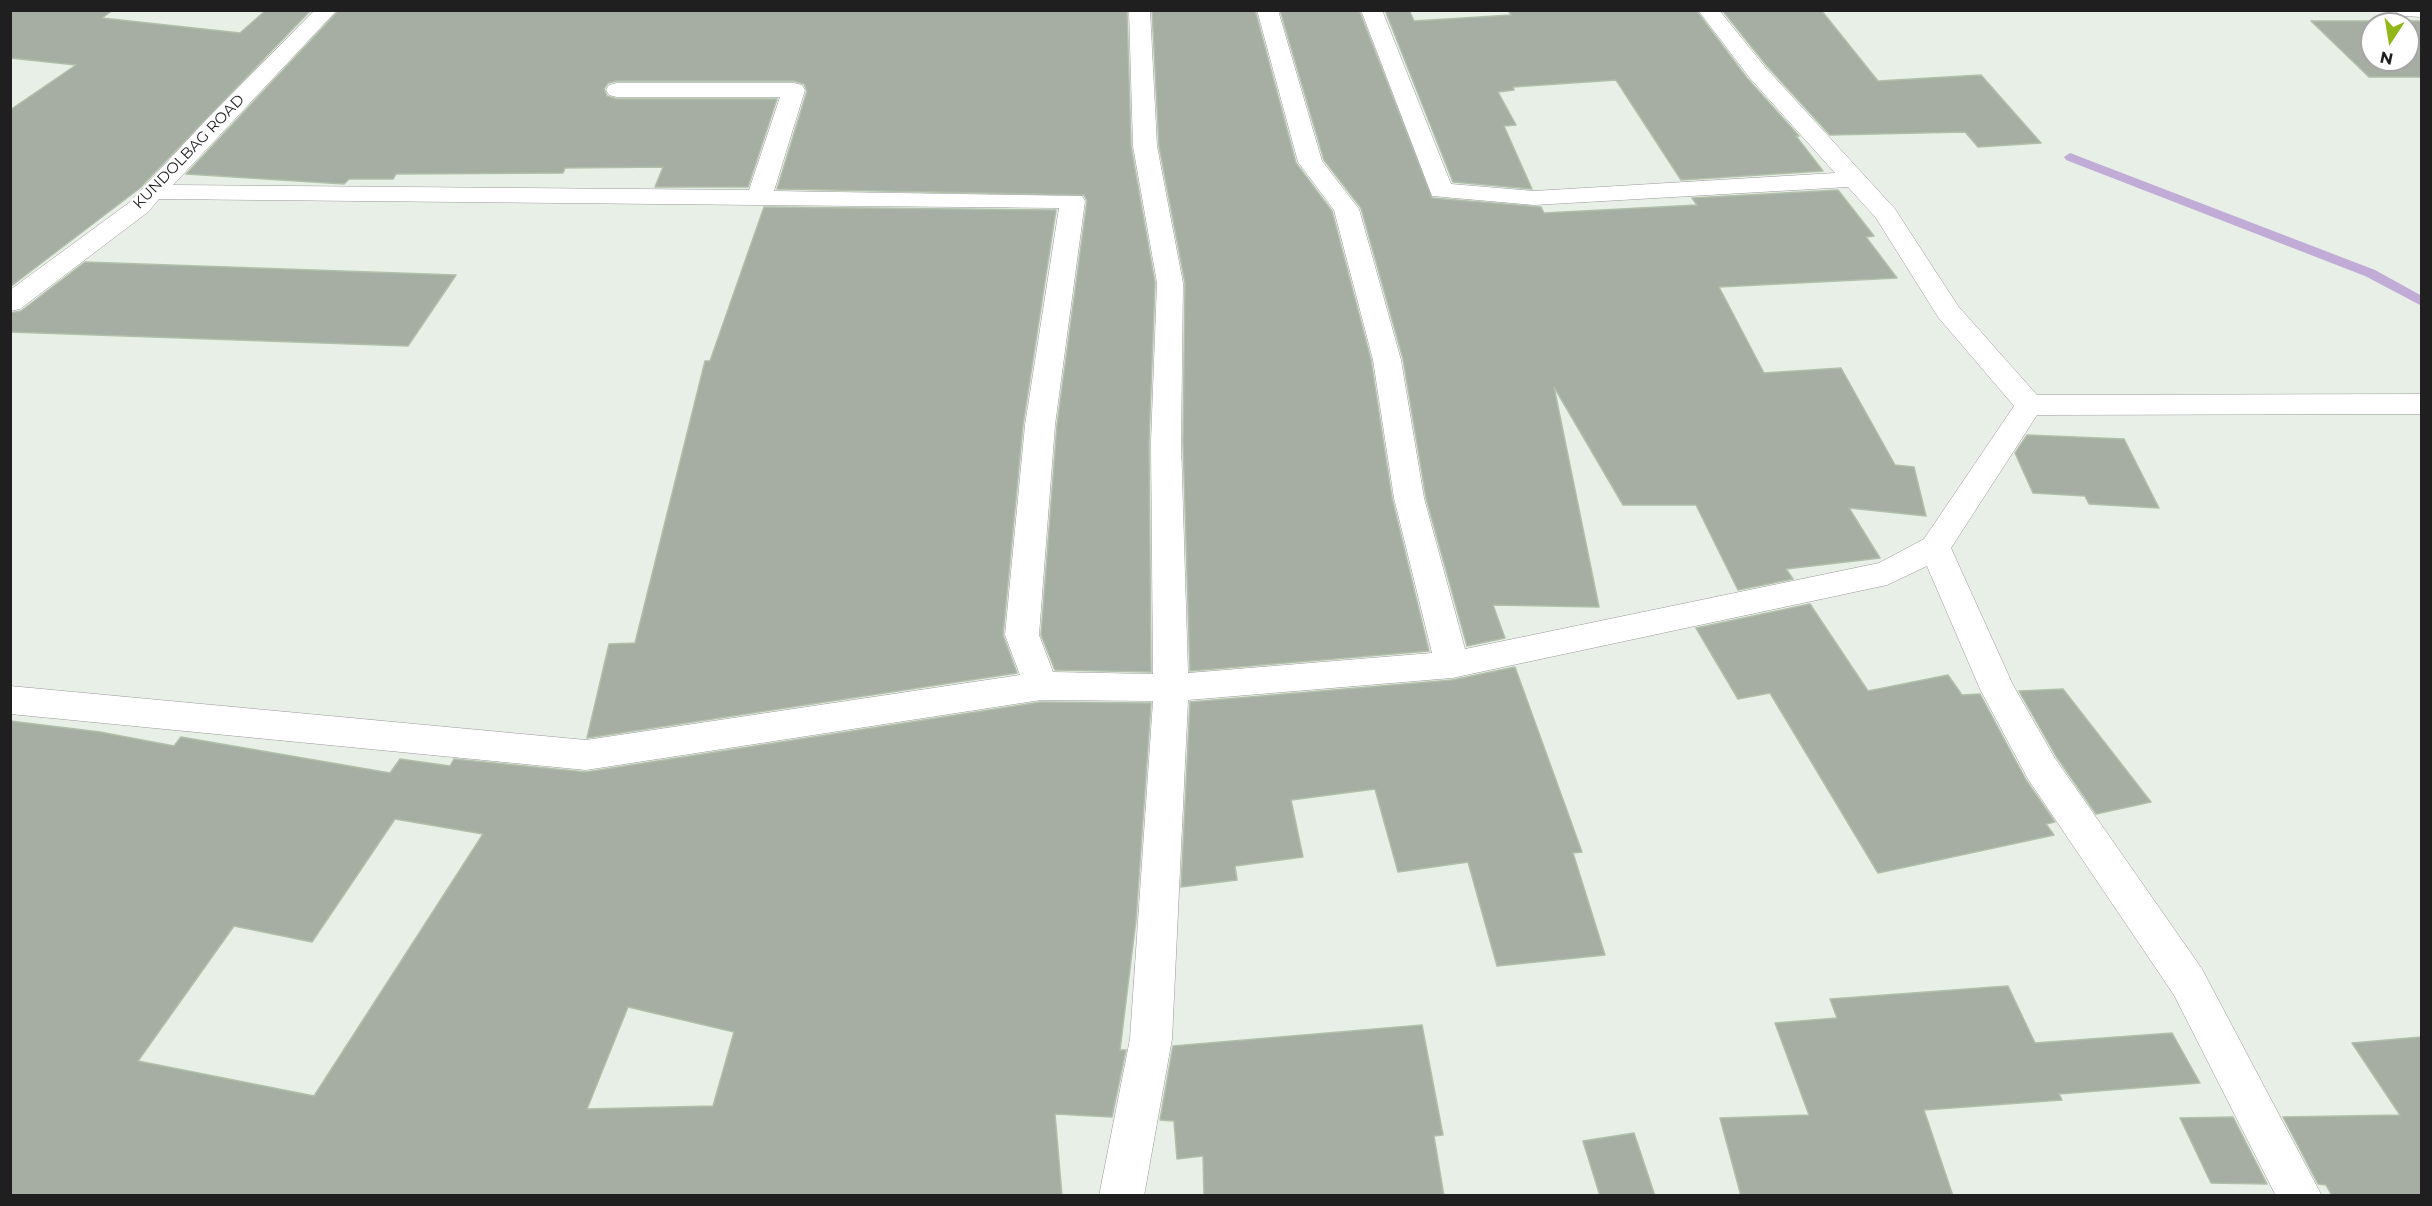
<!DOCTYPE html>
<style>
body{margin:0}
#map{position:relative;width:2432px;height:1206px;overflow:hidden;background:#e7efe6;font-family:Montserrat,sans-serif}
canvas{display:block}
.frame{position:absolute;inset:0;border:12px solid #1f1f1f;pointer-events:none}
.north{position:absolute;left:2360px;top:12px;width:60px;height:60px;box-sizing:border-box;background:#fff;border:2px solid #a5a5a5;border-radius:50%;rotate:192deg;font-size:16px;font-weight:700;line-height:24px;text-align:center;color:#1f1f1f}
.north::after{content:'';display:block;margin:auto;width:21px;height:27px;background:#91b816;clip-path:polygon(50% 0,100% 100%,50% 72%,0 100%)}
</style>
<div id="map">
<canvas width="2432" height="1206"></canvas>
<div class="frame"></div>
<div class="north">N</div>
</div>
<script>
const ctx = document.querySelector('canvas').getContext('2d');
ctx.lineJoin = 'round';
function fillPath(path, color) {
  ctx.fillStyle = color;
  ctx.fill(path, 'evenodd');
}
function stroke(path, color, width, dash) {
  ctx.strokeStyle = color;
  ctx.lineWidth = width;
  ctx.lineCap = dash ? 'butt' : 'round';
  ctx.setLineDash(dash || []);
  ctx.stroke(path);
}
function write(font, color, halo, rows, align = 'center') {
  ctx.font = font + ' Montserrat,sans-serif';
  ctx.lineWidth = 4.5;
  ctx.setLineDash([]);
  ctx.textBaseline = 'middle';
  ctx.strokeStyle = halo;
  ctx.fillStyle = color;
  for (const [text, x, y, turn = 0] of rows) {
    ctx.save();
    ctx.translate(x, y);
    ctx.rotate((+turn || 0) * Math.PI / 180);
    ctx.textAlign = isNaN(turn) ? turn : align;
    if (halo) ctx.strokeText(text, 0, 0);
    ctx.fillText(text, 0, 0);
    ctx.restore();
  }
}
fillPath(new Path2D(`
 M2070 153 2375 270 2422 296V306L2365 276 2066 160 2064 157Z`), '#c0acd7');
const building = new Path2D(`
 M10 10H113L102 18 240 33 266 10H311L140 188 10 287V110L76 65 10 58Z
 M339 10H1127L1131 146 1155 283 1149 442 1151 672 1055 670 1041 635 1057 425 1087 201 1084 195 777 189 807 91 804 84 794 81H617L608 83 604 89 607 96 617 99H777L748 187H655L663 167 565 168 563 173 396 174 393 179H349L344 184 186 174Z
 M1152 10H1255L1296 163 1332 211 1371 360 1392 498 1429 651 1190 671 1183 442 1185 283 1159 146Z
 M1280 10H1359L1432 198 1541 207 1544 213 1697 205 1692 198 1838 190 1874 236 1866 237 1897 278 1719 287 1764 373 1841 368 1895 465 1914 467 1926 516 1849 508 1880 558 1786 569 1793 579 1738 590 1696 505H1623L1554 387 1599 607 1493 605 1505 638 1467 646 1426 498 1403 359 1361 208 1324 160Z
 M1385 10H1409L1414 21 1511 15 1508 10H1696L1747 78 1799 136H1796L1823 171 1681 180 1616 80 1513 87 1514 90 1498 92 1516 125 1504 126 1532 189 1453 182Z
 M1722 10H1821L1878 81 1981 75 2041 143 1978 147 1965 132 1830 135 1767 66Z
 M2311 21H2421V77H2369ZM2372 24H2408V60H2372Z
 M764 207 1056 210 1023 425 1003 635 1017 673 587 738 609 644 635 643 705 361H710Z
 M85 262 456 275 408 346 10 332V313L21 311Z
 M2027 435 2124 439 2159 508 2089 504 2085 496 2033 493 2015 453Z
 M1810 604 1868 691 1948 675 1962 695 1980 694 2026 780 2055 822 2046 824 2054 835 1878 873 1770 693 1738 699 1696 628Z
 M1515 667 1582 852 1573 853 1605 955 1497 966 1468 862 1398 872 1375 789 1291 800 1303 857 1235 866 1237 880 1181 887 1190 702 1452 680Z
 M2063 689 2151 802 2096 814 2056 756 2019 691Z
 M1041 702 1151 703 1136 920 1120 1050H1126L1112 1117 1055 1114 1062 1196H10V721L100 732 174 746 181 737 390 773 400 759 450 766 454 759 586 772ZM395 819 483 834 314 1096 138 1061 234 926 312 942ZM628 1007 734 1032 713 1106 587 1109Z
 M2008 986 2035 1043 2172 1033 2200 1083 2059 1094 2062 1100 1924 1110 1953 1196H1741L1720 1118 1809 1115 1775 1023 1837 1018 1830 999Z
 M1422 1025 1443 1135 1434 1136 1444 1196H1204L1203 1156 1177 1159 1174 1121 1160 1120 1173 1046Z
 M2421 1037V1196H2332L2326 1185 2318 1184 2283 1117 2400 1115 2352 1043Z
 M2233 1117 2267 1184 2211 1183 2180 1118Z
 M1634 1133 1655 1196H1600L1583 1141Z`);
fillPath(building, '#a6ada2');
stroke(building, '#b1bfaa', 1.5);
const street = new Path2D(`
 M315 10H337L173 185 749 190 780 97H617L609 95 606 90 609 85 617 83H794L802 85 805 90 774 191 1082 196 1085 201 1055 425 1039 635 1053 672 1153 674 1151 442 1157 283 1133 146 1129 10H1150L1157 146 1183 283 1181 442 1188 673 1432 653 1394 498 1373 360 1334 210 1298 162 1257 10H1278L1322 161 1359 209 1401 360 1424 498 1465 649 1879 563 1924 539 2014 406 1938 317 1876 218 1848 187 1534 205 1432 196 1361 10H1382L1451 184 1534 191 1835 173 1749 77 1698 10H1719L1765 67 1895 209 1958 306 2037 395 2422 394V414L2037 415 1951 548 2013 685 2054 757 2202 969 2322 1196H2276L2174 995 2028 779 1980 689 1927 566 1887 585 1452 678 1188 700 1172 1039 1144 1196H1099L1130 1039 1153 701 1041 700 586 770 10 714V686L586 740 1020 675 1005 635 1025 425 1059 208 159 199 148 212 20 309 10 311V290L130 202 205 121Z
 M2393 10H2422V17L2403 16Z`);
stroke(street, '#999', 1);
fillPath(street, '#fff');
write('15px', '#1f1f1f', '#fff', [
 ["KUNDOLBAG ROAD",189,152,-46]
]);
</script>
